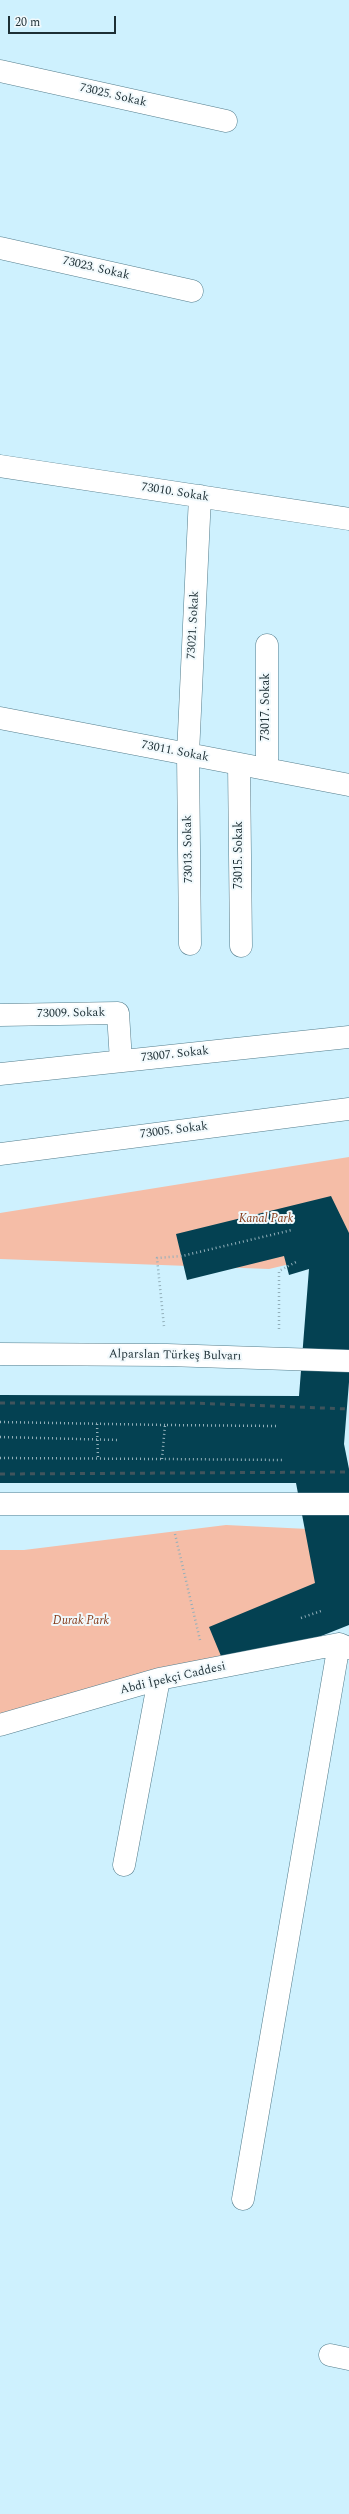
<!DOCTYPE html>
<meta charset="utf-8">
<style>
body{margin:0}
#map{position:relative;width:349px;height:2514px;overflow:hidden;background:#cef1fe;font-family:Spectral,serif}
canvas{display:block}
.scale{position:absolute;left:8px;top:16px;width:108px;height:18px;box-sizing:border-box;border:2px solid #1d2f35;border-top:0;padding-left:5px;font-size:12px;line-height:14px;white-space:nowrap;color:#1d2f35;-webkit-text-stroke:3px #f1f9fc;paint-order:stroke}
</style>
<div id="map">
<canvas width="349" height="2514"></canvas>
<div class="scale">20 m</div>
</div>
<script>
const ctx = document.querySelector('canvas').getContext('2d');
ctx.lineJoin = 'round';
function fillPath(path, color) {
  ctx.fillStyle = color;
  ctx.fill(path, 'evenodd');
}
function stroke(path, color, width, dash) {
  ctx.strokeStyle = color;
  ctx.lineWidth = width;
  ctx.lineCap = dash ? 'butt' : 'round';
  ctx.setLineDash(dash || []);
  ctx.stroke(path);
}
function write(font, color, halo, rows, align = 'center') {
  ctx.font = font + ' Spectral,serif';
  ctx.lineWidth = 4;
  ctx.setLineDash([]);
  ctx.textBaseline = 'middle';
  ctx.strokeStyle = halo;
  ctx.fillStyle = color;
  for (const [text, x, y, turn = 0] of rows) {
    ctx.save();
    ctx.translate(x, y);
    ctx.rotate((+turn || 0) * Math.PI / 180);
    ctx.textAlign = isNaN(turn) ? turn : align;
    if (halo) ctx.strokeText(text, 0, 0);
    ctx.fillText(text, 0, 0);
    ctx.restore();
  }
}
fillPath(new Path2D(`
 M349 1157V1250L269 1269 0 1259V1213Z
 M226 1525 349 1531V1624L0 1717V1550H24Z`), '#f5bda7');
fillPath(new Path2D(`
 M331 1196 349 1233V1382L344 1444 349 1469V1625L228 1673 209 1627 315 1583 296 1483H0V1395L299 1396 309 1269 289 1275 284 1256 187 1280 176 1234Z`), '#044152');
const minor = new Path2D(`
 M0 71 226 121
 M0 248 192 291
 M0 466 349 519
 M267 645V769
 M0 718 349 785
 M239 764 241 946
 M190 944 188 754 200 496
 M0 1015 118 1013 121 1061
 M0 1074 349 1037
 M0 1154 349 1109
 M0 1725 159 1679 339 1644 349 1648
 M124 1865 159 1679
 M243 2199 339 1644
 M330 2355 349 2359`);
const major = new Path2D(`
 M0 1354 167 1355 349 1361
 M0 1504H349`);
stroke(minor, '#547d8c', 23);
stroke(major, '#547d8c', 23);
stroke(new Path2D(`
 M164 1326 157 1258 182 1256 292 1230
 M279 1329V1271L298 1261
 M0 1422 165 1425
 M97 1424 98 1458
 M276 1426 165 1425 162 1459 282 1460
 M0 1437 118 1440
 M0 1458 162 1459
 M175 1534 200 1640
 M301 1618 321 1611`), '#92afba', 2.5, [1, 3]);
stroke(minor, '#fff', 22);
stroke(major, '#fff', 22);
stroke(new Path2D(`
 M0 1403H192L349 1409
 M0 1474 349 1472`), '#3f545c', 3, [5, 5]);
write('12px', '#1d2f35', '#f1f9fc', [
 ["73025. Sokak",113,96,13],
 ["73023. Sokak",96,269,13],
 ["73010. Sokak",175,493,9],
 ["73021. Sokak",194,625,-87],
 ["73017. Sokak",267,707,-90],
 ["73011. Sokak",175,752,11],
 ["73013. Sokak",189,849,-91],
 ["73015. Sokak",240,855,-90],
 ["73009. Sokak",71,1014,-1],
 ["73007. Sokak",175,1055,-6],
 ["73005. Sokak",174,1131,-7],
 ["Alparslan Türkeş Bulvarı",175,1356,1],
 ["Abdi İpekçi Caddesi",173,1679,-13]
]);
write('italic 12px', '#863c1b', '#f1f9fc', [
 ["Kanal Park",266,1220],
 ["Durak Park",81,1622]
]);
</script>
